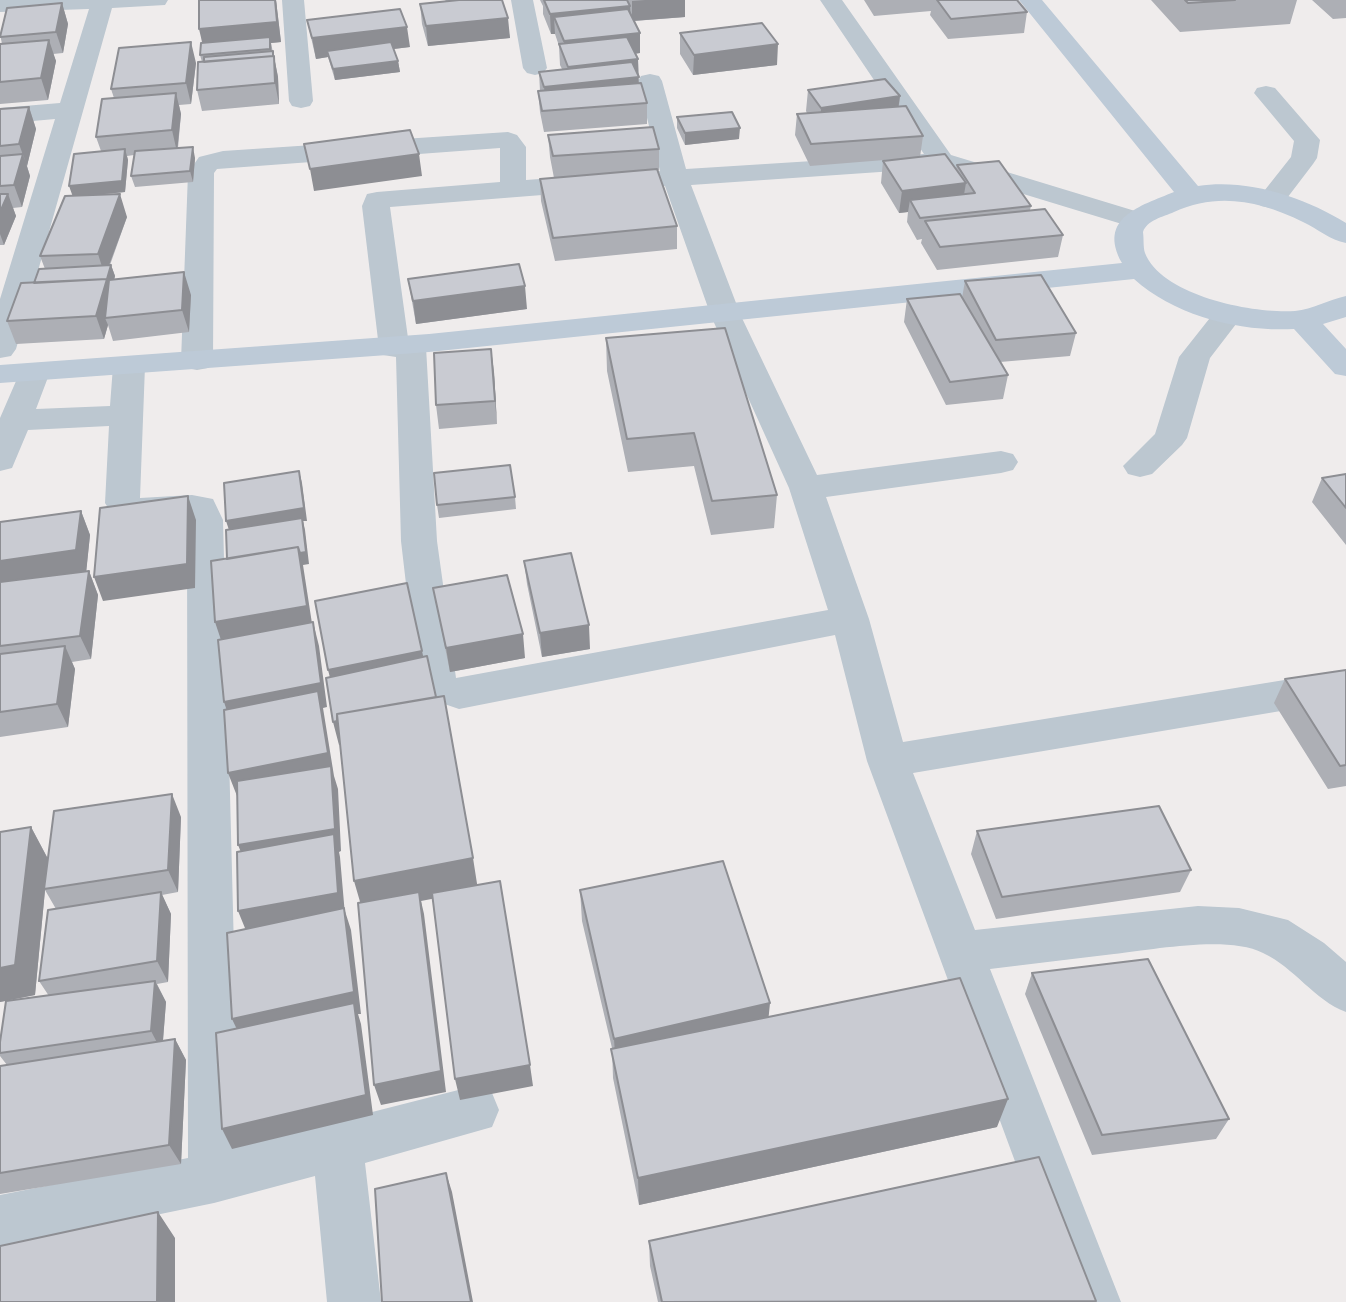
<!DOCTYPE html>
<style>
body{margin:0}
canvas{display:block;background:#efecec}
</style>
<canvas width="1346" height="1302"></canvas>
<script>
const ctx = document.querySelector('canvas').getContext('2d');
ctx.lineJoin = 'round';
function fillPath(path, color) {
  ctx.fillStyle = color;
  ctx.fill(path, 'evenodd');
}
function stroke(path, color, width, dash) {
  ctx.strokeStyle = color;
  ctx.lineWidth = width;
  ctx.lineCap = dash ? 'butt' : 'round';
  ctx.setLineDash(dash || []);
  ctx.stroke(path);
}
fillPath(new Path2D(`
 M0 0H168L165 5 112 8 16 349 11 356 0 358V299L55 119 0 124V108L60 103 89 9 0 12Z
 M282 0H304L313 101 310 106 301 108 292 106 289 101Z
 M511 0H533L547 68 543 73 535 75 527 73 523 68Z
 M820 0H842L951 155 1145 214 1149 220 1145 226 1135 228 938 168 691 185 741 316 817 475 1001 451 1013 454 1018 462 1013 470 1001 473 826 497 869 619 903 742 1346 670V700L913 773 975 930 1198 906 1239 908 1288 920 1324 943 1346 962V1012C1314 1000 1295 968 1263 953 1227 935 1153 950 1114 954 1072 959 1031 964 990 969L1121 1302H1067L867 761 835 635 459 709 424 697 418 687 401 541 396 357 383 355 379 348 362 206 367 194 377 192 500 182V148L217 169 214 173 213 361 208 368 197 370 186 368 181 361 188 173 199 157 223 151 508 132 517 135 526 147V180L593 175 603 177 606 183 603 189 593 191 390 207 408 338 422 340 426 347 437 541 456 678 828 610 789 488 711 316 665 186 644 185 640 179 644 173 660 171 638 81 641 76 650 74 659 76 662 81 686 169 924 154Z
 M1266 86 1275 88 1320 140 1317 158 1313 164 1281 206 1271 208 1261 206 1257 200 1291 157 1294 141 1254 93 1257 88Z
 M1228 306 1239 309 1243 315 1210 358 1187 438 1182 445 1152 474 1140 477 1128 474 1123 466 1155 434 1179 357 1217 309Z
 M129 357 140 359 145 366 140 498 192 495 213 499 223 520 239 1146 474 1086 492 1093 499 1110 492 1127 365 1163 381 1302H327L315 1176 214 1203 0 1247V1195L188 1158 187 520C161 516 123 533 105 503L109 426 28 430 12 468 0 471V418L23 365 34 363 45 365 50 372 36 409 110 406 113 366 118 359Z`), '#bcc7d0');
fillPath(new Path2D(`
 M1019 0H1042L1198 186C1246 178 1305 197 1346 223V243C1330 240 1318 229 1303 222 1260 201 1218 192 1174 212 1163 217 1147 220 1143 232 1144 239 1143 247 1145 253 1162 296 1254 314 1295 311 1313 309 1328 300 1346 296V317L1323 324 1346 349V376L1335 374 1294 329C1240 332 1175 316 1134 279L429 352 0 383V365L429 334 1122 263C1097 218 1140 206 1174 192Z`), '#bdcad7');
fillPath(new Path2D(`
 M199 0H276L281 42 271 43 278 77 279 104 202 111 197 90 202 62 200 55 202 43Z
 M445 0H502L510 38 428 46 422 24 420 4 446 1Z
 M540 0H685V17L634 21 640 33V53L635 54 638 59 639 84 647 103V124L544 132 540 112 538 91H540L539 72 562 69 560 65 559 46 555 34H551L543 14V6Z
 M864 0H1017L1027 12 1024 33 948 39 930 15 931 11 874 16Z
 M1151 0H1297L1290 24 1180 32Z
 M1312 0H1346V18L1333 19Z
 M62 3 68 24 63 53 53 54 56 61 48 100 0 104V44H2L0 34Z
 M307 20 410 47 393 49 398 61 400 72 335 80 328 57 316 59Z
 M680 33 777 65 693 75 680 54Z
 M196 63 191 104 179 105 181 114 178 148 195 158 193 182 135 187 131 176 134 155 127 156 128 160 125 192 95 195 127 217 110 265H111L115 276 114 280 191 295 189 332 113 341 108 325 104 339 16 344 7 321 45 269 40 256 73 196 101 151 96 137 114 98 111 89Z
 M808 90 900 96 899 106 923 136 920 157 956 169 957 165 1031 206 1030 210 1063 235 1058 257 937 270 921 243 922 239 917 240 907 222 908 212 899 213 881 183 883 161 909 158 810 166 795 135 797 114 807 113 806 111Z
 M29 107 36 129 27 166 30 176 22 207 13 208 16 216 4 245H0V109Z
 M677 117 739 139 685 145 677 128Z
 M548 135 659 149V170L658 171 677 226V249L555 261 541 201 540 179 554 178 550 157Z
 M408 279 527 309 416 324Z
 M965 281 1076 333 1070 356 1000 362 1008 375 1003 399 946 405 904 322 907 299 962 298Z
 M606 338 777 495 774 528 711 535 694 466 628 472 607 371Z
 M494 372 497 424 439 429 436 405Z
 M1346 474V545L1312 502 1322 478Z
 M515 497 516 509 439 518 437 505Z
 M81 511 90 535 86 572 89 571 98 595 91 659 72 662 75 669 68 727 0 737V522Z
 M524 561 590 649 542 657 527 584Z
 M433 588 525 658 450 672Z
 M1346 670V786L1328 789 1274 703 1285 679Z
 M181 817 178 892 162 895 171 914 168 982 157 984 166 1002 163 1041 175 1039 186 1060 181 1164 0 1194V1066L7 1065 0 1056V1059V1038H1L49 996 39 981 56 909 45 890 35 995 0 1002V832L31 827 48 859Z
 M977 831 1191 870 1180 892 996 919 971 854Z
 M580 890 769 1017 997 1127 639 1205 613 1078 612 1048 582 921Z
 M1032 973 1229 1119 1216 1139 1092 1155 1025 994Z
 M649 1241 1096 1302H658L650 1266Z`), '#adafb5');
fillPath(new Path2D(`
 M276 0 281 42 271 43 272 60 270 49 204 50 199 29Z
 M645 0H685V17L632 21V1Z
 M62 3 68 24 63 53 56 32Z
 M630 6 631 26 554 17 555 34H551L550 14Z
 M508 18 510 38 428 46 426 26Z
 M407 27 410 47 329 57 327 51 328 57 316 59 312 38Z
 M640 33V53L566 61 565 59 564 41Z
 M49 40 56 61 48 100 41 78Z
 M191 42 196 63 191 104 186 83Z
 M778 44 777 65 693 75 694 55Z
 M273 51 278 77 279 104 275 83Z
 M638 59 639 98 546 108 544 87 569 84 568 67Z
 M398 61 400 72 335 80 333 69Z
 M176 93 181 114 177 152 172 130Z
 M900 96 897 117 820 129 821 108Z
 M29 107 36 129 27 166 19 144Z
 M740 128 739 139 685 145V133Z
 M193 147 195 158 193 182 190 171Z
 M125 149 128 160 125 192 73 197 69 186Z
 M23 154 30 176 22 207 14 185Z
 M419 154 422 176 314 191 310 169Z
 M966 183 962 206 910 200 908 212 899 213 902 191Z
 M8 194 16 216 4 245 0 234V212Z
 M120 194 127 217 105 276 98 254Z
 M111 265 115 276 105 318 108 325 104 339 96 316Z
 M184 272 191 295 189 332 182 310Z
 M525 286 527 309 416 324 413 301Z
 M491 349 494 372 497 424 495 401Z
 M299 471 302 483 307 521H303L305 530 309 564 303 565 313 630 223 646 215 622 307 606 230 533 226 521Z
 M188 496 196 520 195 588 103 601 94 577Z
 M81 511 90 535 86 574 0 586V561Z
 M89 571 98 595 91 659 80 636Z
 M313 622 319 646 327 707 323 708 334 776 338 789 341 851 339 852 340 857 345 915 247 933 238 911 247 867 238 845 332 776 237 796 228 773 232 726 224 702Z
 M589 625 590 649 542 657 540 633Z
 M523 634 525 658 450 672 446 648Z
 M65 646 75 669 68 727 57 704Z
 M422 651 427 674 334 693 328 670Z
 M437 700 441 723 339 745 333 722Z
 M172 794 181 817 178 892 168 870Z
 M31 827 48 859 35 995 0 1002V968Z
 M473 858 478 890 421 901 424 914 446 1092 381 1105 374 1085 363 912 354 881Z
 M161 892 171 914 168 982 157 961Z
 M344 908 351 930 361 1014H358L361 1024 373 1115 232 1149 222 1129 242 1040 232 1019Z
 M155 981 166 1002 162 1052 151 1031Z
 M770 1003 767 1033 616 1068 614 1039Z
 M175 1039 186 1060 181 1164 169 1145Z
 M530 1065 533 1086 460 1100 455 1079Z
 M1008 1099 997 1127 639 1205 638 1178Z
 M446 1173 452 1192 473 1302H471Z
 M158 1212 175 1238V1302H157Z`), '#8d8e93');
const building = new Path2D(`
 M199 0H275L277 22 199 29Z
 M459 0H502L508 18 426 26 420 4Z
 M544 0H627L630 6 550 14Z
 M937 0H1017L1027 12 951 19Z
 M1185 0H1235L1188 3Z
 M62 3 56 32 0 37 7 8Z
 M400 9 407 27 312 38 307 20Z
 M628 9 640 33 564 41 554 17Z
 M762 23 778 44 694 55 680 33Z
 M270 37V49L200 55 201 43Z
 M627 37 638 59 568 67 559 44Z
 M49 40 41 78 0 82V44Z
 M191 42 186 83 111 89 119 48Z
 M391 42 398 61 333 69 327 51Z
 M273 51V56L204 62V57Z
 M274 56 275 83 197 90 198 62Z
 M632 62 639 77 544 87 539 72Z
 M885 79 900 96 821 108 808 90Z
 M641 83 647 103 542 111 538 91Z
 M176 93 172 130 96 137 102 99Z
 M906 106 923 136 811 144 797 114Z
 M29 107 19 144 0 146V109Z
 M732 112 740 128 685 133 677 117Z
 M653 127 659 149 553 156 548 135Z
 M410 130 419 154 310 169 304 144Z
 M193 147 190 171 131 176 135 151Z
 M125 149 122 181 69 186 74 154Z
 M23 154 14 185 0 186V156Z
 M945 154 966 183 902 191 883 161Z
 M999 161 1031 206 920 218 910 200 975 193 957 165Z
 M657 169 677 226 553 238 540 179Z
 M0 194H8L0 212Z
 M120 194 98 254 40 256 65 196Z
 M1045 209 1063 235 940 247 925 221Z
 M519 264 525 286 413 301 408 279Z
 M111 265 107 279 34 283 39 269Z
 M184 272 182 310 105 318 109 280Z
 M1041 275 1076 333 996 340 965 281Z
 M107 279 96 316 7 321 21 283Z
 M960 294 1008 375 950 382 907 299Z
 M725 328 777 495 712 501 694 433 627 439 606 338Z
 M491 349 495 401 436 405 434 353Z
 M510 465 515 497 437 505 434 473Z
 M299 471 304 508 226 521 224 483Z
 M1346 474V508L1322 478Z
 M188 496 187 564 94 577 100 508Z
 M81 511 76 550 0 561V522Z
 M302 518 306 552 300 553 298 547 227 559 226 530Z
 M298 547 307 606 215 622 211 561Z
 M571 553 589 625 540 633 524 561Z
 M89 571 80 636 0 646V582Z
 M507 575 523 634 446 648 433 588Z
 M407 583 422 651 328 670 315 601Z
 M313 622 321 683 224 702 218 640Z
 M65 646 57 704 0 712V654Z
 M427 656 436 697 337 714V721L333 722 326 678Z
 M1346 670V765L1340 766 1285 679Z
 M318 691 328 753 228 773 224 710Z
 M444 696 473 858 354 881 337 714Z
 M331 766 335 829 238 845 237 781Z
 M172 794 168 870 44 889 54 811Z
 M1159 806 1191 870 1002 897 977 831Z
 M31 827 15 965 0 968V832Z
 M334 834 338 893 238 911 237 852Z
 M723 861 770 1003 614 1039 580 890Z
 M500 881 530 1065 455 1079 432 893Z
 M161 892 157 961 39 981 48 910Z
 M419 892 441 1071 374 1085 358 903Z
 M344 908 354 992 232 1019 227 933Z
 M1148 959 1229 1119 1102 1135 1032 973Z
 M960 978 1008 1099 638 1178 611 1049Z
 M155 981 151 1031 0 1053V1042L6 1001Z
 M354 1003 366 1095 222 1129 216 1033Z
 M175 1039 169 1145 0 1173V1066Z
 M1039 1157 1096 1301 662 1302 649 1241Z
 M446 1173 471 1302H382L375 1189Z
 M158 1212 157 1302H0V1246Z`);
fillPath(building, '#c9cbd2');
stroke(building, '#8d8e93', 2);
</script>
